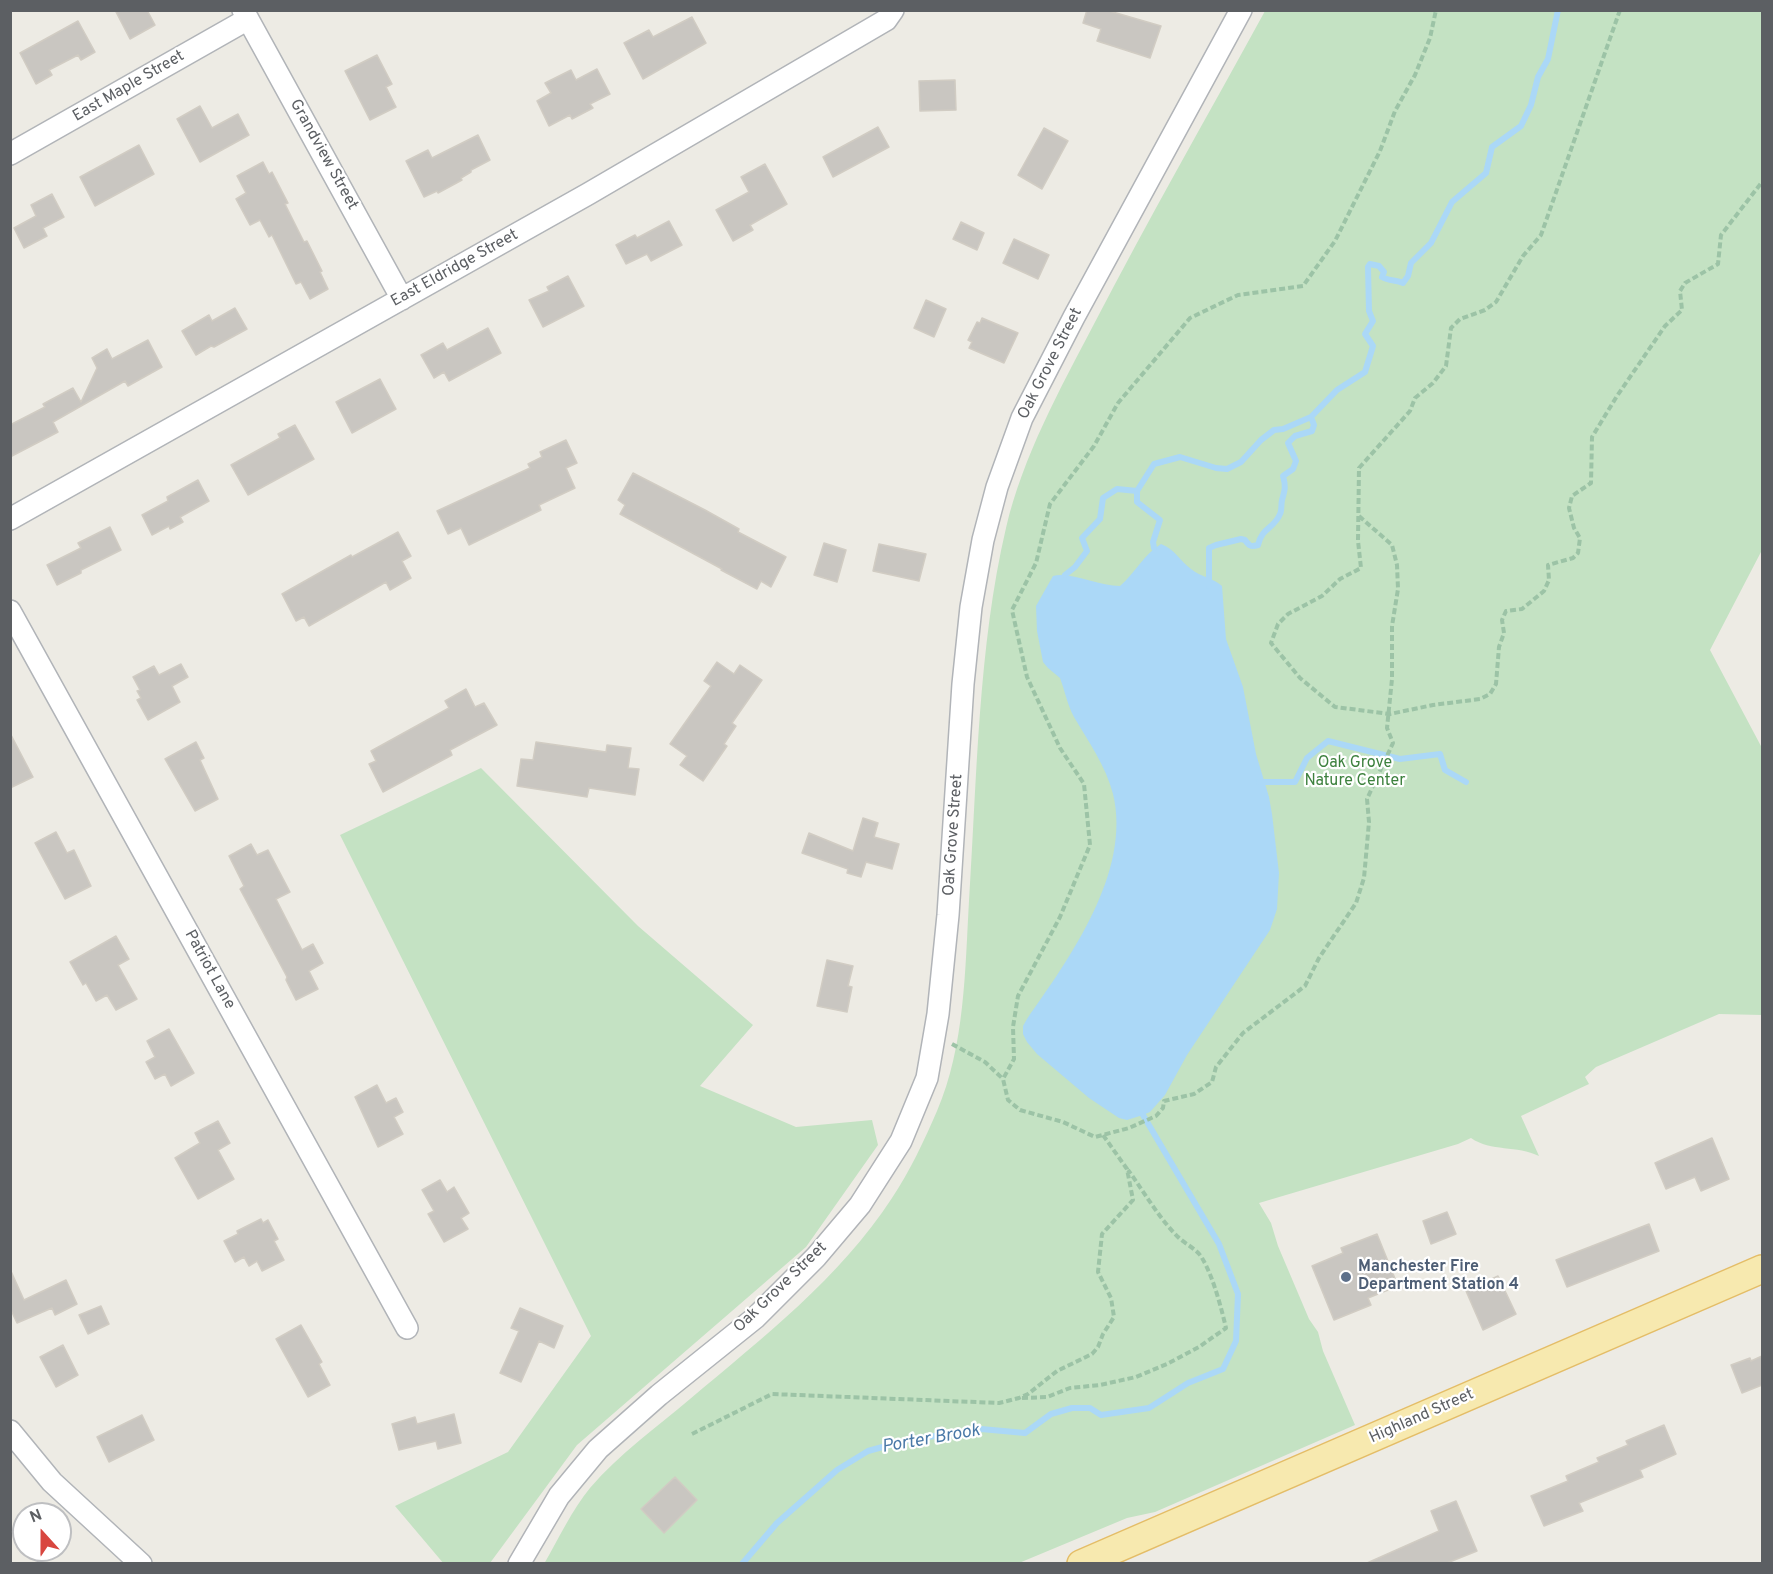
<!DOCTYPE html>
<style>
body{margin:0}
#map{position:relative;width:1773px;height:1574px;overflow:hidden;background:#edebe4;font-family:Overpass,sans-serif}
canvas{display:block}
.frame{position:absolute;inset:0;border:12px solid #5c5f63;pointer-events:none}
.north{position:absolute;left:12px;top:1502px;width:60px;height:60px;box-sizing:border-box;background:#fff;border:2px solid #bebfc1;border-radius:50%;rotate:339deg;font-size:16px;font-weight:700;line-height:24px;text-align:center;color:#5c5f63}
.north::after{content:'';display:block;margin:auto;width:21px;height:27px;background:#d8463f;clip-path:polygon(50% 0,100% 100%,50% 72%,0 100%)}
</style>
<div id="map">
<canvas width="1773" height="1574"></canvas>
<div class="frame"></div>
<div class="north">N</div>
</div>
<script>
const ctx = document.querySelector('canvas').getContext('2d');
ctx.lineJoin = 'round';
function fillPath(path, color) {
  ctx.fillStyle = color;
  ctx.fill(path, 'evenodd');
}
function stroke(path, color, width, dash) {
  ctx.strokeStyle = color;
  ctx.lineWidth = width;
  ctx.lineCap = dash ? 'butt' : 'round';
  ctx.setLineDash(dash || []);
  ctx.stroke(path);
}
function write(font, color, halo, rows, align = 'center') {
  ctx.font = font + ' Overpass,sans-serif';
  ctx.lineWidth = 4.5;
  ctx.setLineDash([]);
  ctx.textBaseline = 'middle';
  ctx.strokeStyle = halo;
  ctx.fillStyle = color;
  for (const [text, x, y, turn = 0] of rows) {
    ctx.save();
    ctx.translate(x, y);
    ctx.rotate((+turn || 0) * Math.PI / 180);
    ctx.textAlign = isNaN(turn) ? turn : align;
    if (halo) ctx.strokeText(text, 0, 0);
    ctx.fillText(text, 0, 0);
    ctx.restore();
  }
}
fillPath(new Path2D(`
 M1265 11H1762V550L1710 650 1762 748V1015L1719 1014 1596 1067 1585 1077 1589 1084 1521 1116 1539 1156C1517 1145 1491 1152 1471 1138L1458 1144 1259 1203 1271 1223 1278 1246 1309 1319 1318 1332 1323 1351 1355 1425 1155 1512 1127 1518 1019 1563 544 1564C559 1538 572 1510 590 1488 619 1454 657 1427 690 1399 762 1338 840 1278 892 1198 910 1171 924 1141 937 1111 965 1046 965 970 969 901 977 779 978 647 1006 528 1023 456 1060 389 1094 324 1149 218 1208 115 1265 11Z
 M481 768 638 926 753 1025 700 1086 796 1127 872 1120 878 1145 806 1247 577 1445 490 1563 444 1564 395 1506 508 1452 591 1336 340 835Z`), '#c4e2c3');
fillPath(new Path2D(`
 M1161 544C1175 549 1180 561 1191 569 1201 577 1213 578 1222 586L1226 639 1243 687 1256 754 1269 797 1272 814 1279 873 1277 909 1270 930 1187 1055 1165 1095 1150 1112 1143 1115 1127 1120 1119 1118 1089 1098 1037 1054 1027 1042 1023 1034V1026L1027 1019C1069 959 1132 872 1113 794 1106 766 1088 741 1074 717 1067 704 1065 691 1060 678L1048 668 1043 662 1037 631 1036 606 1053 576C1070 571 1098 586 1120 586 1136 572 1143 555 1161 544Z`), '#abd8f7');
stroke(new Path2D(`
 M1154 548 1153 542 1160 520 1137 502V491L1154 464 1180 457 1216 468 1227 469 1241 462 1261 440 1274 430 1283 429 1311 417 1337 390 1365 372 1373 346 1365 334 1373 321 1369 311 1368 267 1370 264 1379 266 1384 272 1382 277C1389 281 1396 280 1403 283L1408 276 1411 263 1431 243 1452 202 1486 173 1492 147 1521 126 1531 105 1538 77 1548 59 1558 10
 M1065 575 1075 567 1087 551 1082 538 1100 519 1103 498 1117 489 1137 491
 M1209 586V548L1216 545 1241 539 1245 540C1249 546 1251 547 1258 545 1262 527 1274 529 1280 514 1282 510 1281 504 1282 500 1285 490 1286 486 1283 476L1293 469 1296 461 1288 443 1295 436 1312 431 1314 425 1311 417
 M1259 782H1295L1307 758 1328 741 1400 759 1440 754 1445 770 1466 782
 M742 1564 777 1523 837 1470 868 1451 908 1440 981 1429 1025 1433 1051 1414 1072 1408H1090L1101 1415 1149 1408 1188 1383 1223 1369 1236 1341 1238 1294 1219 1244 1143 1115 1142 1109`), '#abd8f7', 6);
const building = new Path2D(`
 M115 10H147L155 25 130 39Z
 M1087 10H1106L1161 26 1150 58 1097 41 1101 29 1083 23Z
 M692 17 706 43 643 79 624 43 649 30 653 37Z
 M78 21 95 52 81 60 78 55 49 70 52 75 36 84 20 53Z
 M377 55 392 84 386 87 396 107 370 120 345 71Z
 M597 69 610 94 590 104 593 108 572 119 570 115 549 126 537 101 551 93 545 83 571 70 576 80Z
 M955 80 956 110 920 111 919 81Z
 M200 106 212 128 238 114 249 135 200 162 177 119Z
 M878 127 889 147 833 177 823 157Z
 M1044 128 1068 141 1042 189 1018 175Z
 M478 135 490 160 471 170V172L461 178 462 180 438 193 437 191 424 197 406 161 428 150 432 158Z
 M139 145 154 174 95 206 80 177Z
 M263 162 269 174 272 172 288 203 285 204 304 242 307 241 322 271 320 272 328 289 310 299 301 282 296 284 272 235 269 237 260 220 250 225 236 199 246 193 237 176Z
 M765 164 787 204 750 225 753 230 733 241 716 210 749 192 741 177Z
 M52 194 64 217 43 228 47 236 24 248 14 228 36 216 31 205Z
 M669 221 682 245 651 261 647 254 626 264 616 245 635 235 637 238Z
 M961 222 984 233 977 250 953 239Z
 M1014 239 1049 255 1038 279 1003 263Z
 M568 276 584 306 543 327 529 300 549 291 547 287Z
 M926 300 946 309 934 337 914 328Z
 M235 308 247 329 214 347 211 346 196 355 182 331 209 315 212 321Z
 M982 318 1018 333 1004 363 969 348 972 342 968 340 977 322 980 323Z
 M488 328 501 353 449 381 444 372 434 378 421 355 443 343 447 350Z
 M148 340 162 367 128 386 125 381 53 422 58 432 10 457V425L45 407 43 404 73 388 81 402 97 368 92 358 107 349 112 359Z
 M380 379 396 409 352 433 336 402Z
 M295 425 314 459 248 495 231 465 280 438 278 434Z
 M566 440 577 463 566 468 575 488 539 505 541 510 469 545 461 528 448 534 437 511 530 468 528 464 542 457 540 452Z
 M633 473 705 510 739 529 738 532 786 557 771 587 761 581 757 589 721 570 722 569 620 514 625 505 618 500Z
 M198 480 209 501 180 517 183 522 170 529 169 526 152 535 142 515 168 501 167 497Z
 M110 527 121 550 81 570V573L57 585 47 565 81 548 78 543Z
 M398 532 411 556 402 561 411 578 390 590 386 582 309 626 304 617 296 621 282 594 351 555 352 557Z
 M824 543 846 550 837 582 814 575Z
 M879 544 926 554 919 581 873 571Z
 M717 662 734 674 740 665 762 680 732 723 736 726 724 744 727 746 703 781 680 765 687 756 670 744 711 686 704 681Z
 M181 664 188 677 172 686 180 702 148 720 137 700 141 698 137 691 140 690 133 677 154 666 159 675Z
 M466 689 475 707 484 703 497 725 450 750 452 755 383 792 369 764 376 761 371 751 449 708 445 701Z
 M10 733 33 777 10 788Z
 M196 742 204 758 200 760 218 799 195 811 165 759Z
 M536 742 606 752 607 745 631 748 628 768 639 769 635 795 589 788 587 797 517 786 521 759 533 760Z
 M863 818 878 823 874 837 899 844 892 869 866 862 861 877 847 873 848 869 802 853 809 833 853 851Z
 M56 832 67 853 74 850 91 886 65 899 35 843Z
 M251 844 257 855 268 850 290 892 276 899 302 950 313 944 323 963 309 971 318 989 296 1000 286 980 287 977 240 889 244 886 229 856Z
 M116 936 129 959 118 965 137 999 116 1010 107 995 96 1001 86 983 83 985 70 962Z
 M827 960 853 966 848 986 852 987 847 1012 817 1006Z
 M169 1029 194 1073 171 1086 165 1074 155 1079 146 1062 155 1057 147 1041Z
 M377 1085 386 1103 396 1098 403 1112 394 1117 403 1134 378 1147 355 1097Z
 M218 1121 230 1143 218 1150 234 1179 198 1199 175 1158 200 1143 195 1133Z
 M1712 1138 1729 1179 1701 1191 1695 1177 1666 1189 1655 1163Z
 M440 1180 447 1192 454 1187 469 1213 461 1218 468 1229 444 1242 428 1214 434 1211 422 1190Z
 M1447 1212 1456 1234 1431 1244 1423 1221Z
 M261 1219 263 1223 268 1220 278 1239 274 1241 284 1260 262 1271 257 1261 249 1266 244 1257 235 1262 224 1241 238 1234 237 1231Z
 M1649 1224 1659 1251 1567 1287 1556 1260Z
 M1377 1234 1398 1286 1368 1298 1371 1305 1334 1320 1312 1266 1343 1253 1341 1248Z
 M10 1269 24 1300 66 1280 77 1304 55 1315 52 1308 17 1323 10 1308Z
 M1498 1276 1516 1314 1483 1330 1466 1291Z
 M101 1306 109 1324 88 1334 79 1315Z
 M520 1308 563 1326 554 1348 539 1341 521 1382 500 1373 519 1331 511 1328Z
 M301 1325 322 1362 319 1364 330 1385 308 1397 276 1339Z
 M63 1345 78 1375 56 1387 40 1357Z
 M1762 1356V1385L1742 1393 1731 1365 1750 1358 1751 1361Z
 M454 1414 461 1443 438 1449 436 1441 399 1450 392 1424 415 1417 417 1424Z
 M142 1415 154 1440 109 1462 97 1437Z
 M1664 1425 1676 1454 1640 1470 1643 1477 1579 1503 1583 1511 1544 1526 1531 1496 1568 1481 1566 1476 1599 1462 1597 1458 1628 1445 1626 1441Z
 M675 1477 697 1500 664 1533 641 1509Z
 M1456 1501 1477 1551 1447 1563H1367L1439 1531 1431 1511Z`);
fillPath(building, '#c9c6c1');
stroke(building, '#d1ccc3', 1.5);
const minor = new Path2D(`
 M243 10 402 299
 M10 154 248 19
 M10 519 588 194 886 20 893 10
 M10 611 407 1328
 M10 1431 52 1482 141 1564
 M519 1564 559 1496 598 1449 659 1395 755 1318 816 1257 860 1205 901 1141 927 1078 938 1014 948 915 963 684 971 607 983 540 997 487 1022 418 1074 317 1241 10`);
const major = new Path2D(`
 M1081 1564 1762 1269`);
stroke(minor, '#b1b4b8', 24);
stroke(major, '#e4bd67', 30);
stroke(new Path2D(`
 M1620 10 1541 235 1523 256 1496 302 1485 310 1460 319 1451 328 1446 366 1433 383 1415 398 1410 411 1359 468 1358 541 1361 568 1340 579 1322 596 1288 614 1278 624 1271 643 1300 678 1335 707 1390 714 1433 705 1480 699 1490 694 1496 684 1499 647 1504 633 1502 620 1506 611 1522 609 1544 591 1549 580 1548 565 1573 558 1578 553 1580 538 1574 528 1569 508 1572 496 1591 483 1592 437 1617 396 1665 326 1682 310 1680 291 1685 283 1718 264 1721 235 1762 182
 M1359 516 1392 545 1397 565 1398 589 1392 626V679L1387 728 1393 743 1367 799 1369 822 1364 878 1356 903 1319 958 1305 986 1243 1033 1216 1067 1212 1082 1194 1094 1164 1101 1163 1108 1156 1116 1129 1128 1095 1137 1063 1122 1020 1110 1008 1100 1003 1079 1014 1059 1013 1027 1018 996 1060 917 1090 845 1084 784 1060 748 1027 677 1012 610 1036 563 1050 504 1094 446 1118 403 1190 318 1238 295 1303 286 1335 241 1380 151 1395 111 1415 75 1430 38 1436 10
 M952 1044 985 1062 1003 1079
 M1022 1398 1047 1397 1070 1388 1100 1385 1136 1377 1167 1364 1199 1347 1226 1328C1221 1307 1213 1276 1202 1258 1197 1249 1185 1244 1178 1237 1158 1217 1145 1193 1128 1170
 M692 1434 772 1394 999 1403 1019 1398 1028 1394 1057 1371 1092 1354 1098 1347 1103 1334 1114 1317 1111 1298 1098 1272 1102 1234 1133 1200 1127 1169 1103 1135`), '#9cc3a6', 4, [6, 3]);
stroke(minor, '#fff', 21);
stroke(major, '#f7e9af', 27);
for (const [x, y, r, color] of [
 [1346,1277,6,"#5c6f8a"]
]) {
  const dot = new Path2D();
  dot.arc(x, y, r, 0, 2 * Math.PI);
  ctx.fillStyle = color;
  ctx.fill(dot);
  stroke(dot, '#fff', 2);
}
write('16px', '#5c5f63', '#fff', [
 ["East Maple Street",129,87,-30],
 ["Grandview Street",323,155,61],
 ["East Eldridge Street",455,269,-29],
 ["Oak Grove Street",1051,364,-63],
 ["Oak Grove Street",954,835,-86],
 ["Patriot Lane",209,970,61],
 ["Oak Grove Street",781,1288,-44],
 ["Highland Street",1422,1417,-24]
]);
write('16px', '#3d813e', '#fff', [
 ["Oak Grove",1355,764],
 ["Nature Center",1355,782]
]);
write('bold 16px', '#4e5e75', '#fff', [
 ["Manchester Fire",1358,1268],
 ["Department Station 4",1358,1286]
], 'left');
write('italic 18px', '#4a79a7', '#fff', [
 ["Porter Brook",931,1440,-10]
]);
</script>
